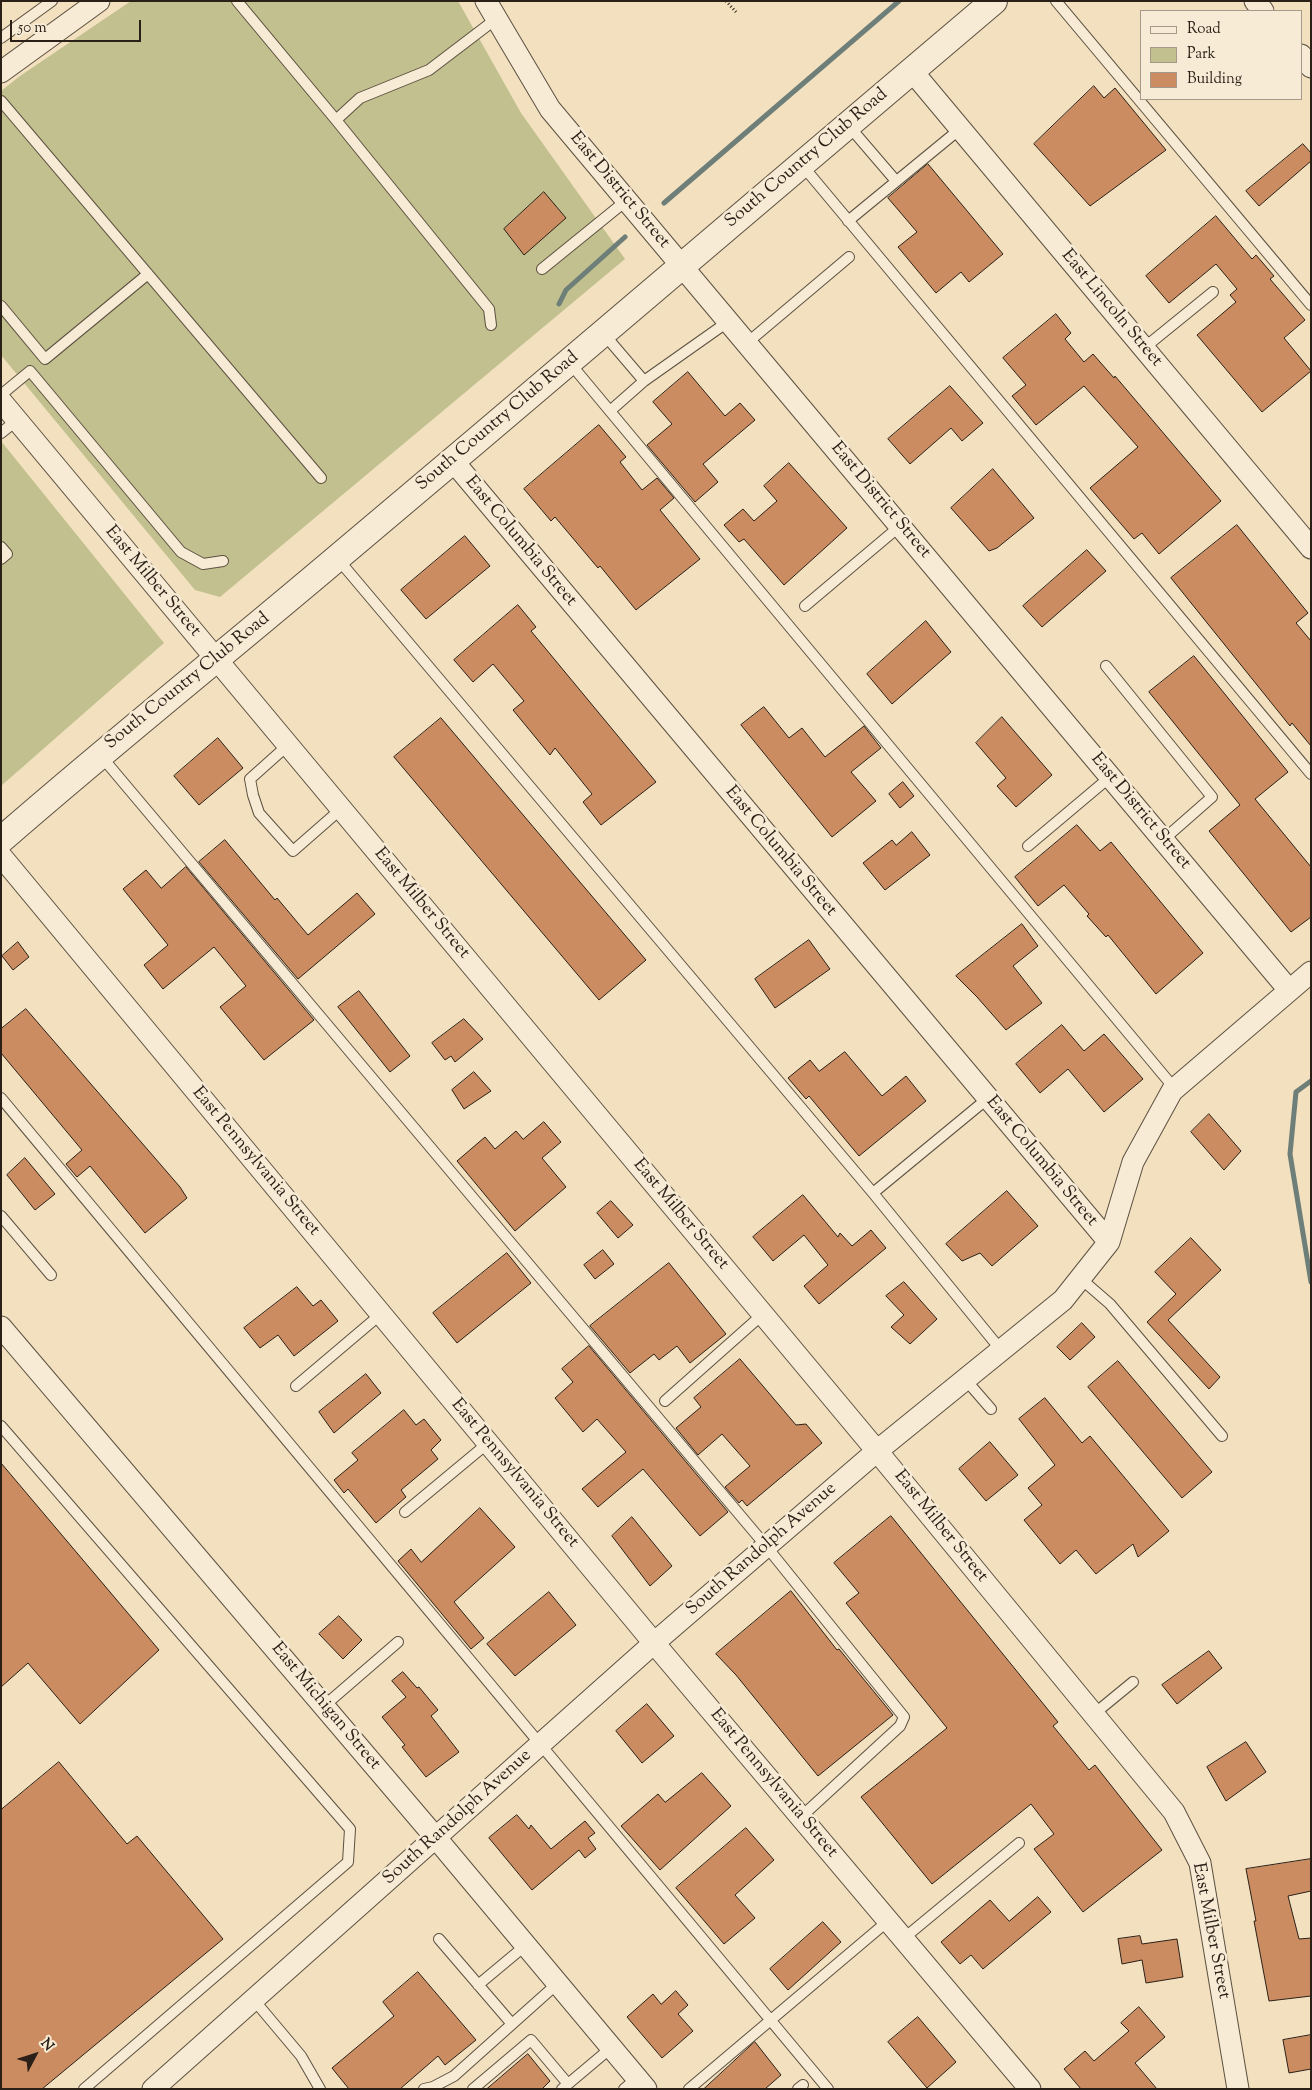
<!DOCTYPE html>
<style>
body{margin:0}
#map{position:relative;width:1312px;height:2090px;overflow:hidden;background:#f2e0bf;font-family:"Sorts Mill Goudy",serif}
canvas{display:block}
.frame{position:absolute;inset:0;border:2px solid #2a2017;pointer-events:none}
.legend{position:absolute;left:1140px;top:10px;width:162px;height:90px;box-sizing:border-box;background:#f7ebd5;border:1px solid #a59a89;margin:0;padding:6px 9px;list-style:none;font-size:15px;color:#2a2017}
.legend li{display:flex;align-items:center;gap:10px;height:25px}
.legend b{width:25px;border:1px solid #a59a89}
.north{position:absolute;left:10px;top:2030px;width:50px;height:50px;-webkit-text-stroke:4px #f7ebd5;paint-order:stroke;rotate:50deg;font-size:14px;font-weight:700;line-height:20px;text-align:center;color:#2a2017}
.north::after{content:'';display:block;margin:auto;width:18px;height:22px;background:#2a2017;clip-path:polygon(50% 0,100% 100%,50% 72%,0 100%)}
.scale{position:absolute;left:10px;top:20px;width:131px;height:22px;box-sizing:border-box;border:2px solid #2a2017;border-top:0;padding-left:6px;font-size:15px;line-height:18px;white-space:nowrap;color:#2a2017;-webkit-text-stroke:4px #f7ebd5;paint-order:stroke}
</style>
<div id="map">
<canvas width="1312" height="2090"></canvas>
<div class="frame"></div>
<ul class="legend">
<li><b style="height:6px;background:#f7ebd5"></b>Road</li>
<li><b style="height:14px;background:#c1c08e"></b>Park</li>
<li><b style="height:14px;background:#cc8c61"></b>Building</li>
</ul>
<div class="north">N</div>
<div class="scale">50 m</div>
</div>
<script>
const ctx = document.querySelector('canvas').getContext('2d');
ctx.lineJoin = 'round';
function fillPath(path, color) {
  ctx.fillStyle = color;
  ctx.fill(path, 'evenodd');
}
function stroke(path, color, width, dash) {
  ctx.strokeStyle = color;
  ctx.lineWidth = width;
  ctx.lineCap = dash ? 'butt' : 'round';
  ctx.setLineDash(dash || []);
  ctx.stroke(path);
}
function write(font, color, halo, rows, align = 'center') {
  ctx.font = font + ' "Sorts Mill Goudy",serif';
  ctx.lineWidth = 5;
  ctx.setLineDash([]);
  ctx.textBaseline = 'middle';
  ctx.strokeStyle = halo;
  ctx.fillStyle = color;
  for (const [text, x, y, turn = 0] of rows) {
    ctx.save();
    ctx.translate(x, y);
    ctx.rotate((+turn || 0) * Math.PI / 180);
    ctx.textAlign = isNaN(turn) ? turn : align;
    if (halo) ctx.strokeText(text, 0, 0);
    ctx.fillText(text, 0, 0);
    ctx.restore();
  }
}
fillPath(new Path2D(`
 M131 1H458L521 113 625 259 220 597 195 590 1 355V91L20 76Z
 M1 441 164 643 1 786Z`), '#c1c08e');
stroke(new Path2D(`
 M664 203 899 1
 M559 304 566 290 625 237
 M1311 1081 1296 1092 1290 1154 1311 1282`), '#6e7e78', 5);
const building = new Path2D(`
 M1094 86 1104 98 1115 88 1166 150 1090 206 1034 144Z
 M1303 144 1311 153V161L1259 206 1246 191Z
 M928 164 1003 254 969 282 961 272 936 293 898 247 917 232 888 198Z
 M544 192 566 218 524 255 504 229Z
 M1216 216 1252 259 1256 255 1274 276 1270 279 1305 320 1284 338 1311 371 1262 412 1197 335 1236 302 1230 295 1237 289 1216 264 1169 303 1146 276Z
 M1056 314 1071 333 1065 339 1084 362 1093 354 1114 378 1115 376 1221 501 1159 554 1142 533 1134 539 1090 488 1138 447 1084 386 1036 425 1012 396 1026 385 1003 358Z
 M688 372 725 416 740 403 755 420 703 464 718 482 695 502 647 445 672 424 653 402Z
 M950 386 983 423 962 441 951 428 910 464 888 439Z
 M599 425 626 457 620 462 642 490 657 478 674 498 660 510 700 559 636 610 600 566 598 568 555 517 551 521 524 489Z
 M789 463 847 528 784 585 744 539 739 542 724 525 743 509 754 521 777 501 764 486Z
 M993 469 1034 518 997 548 989 551 951 508Z
 M1237 525 1308 613 1296 623 1311 641V746L1292 723 1290 726 1171 578Z
 M465 536 490 566 426 619 401 590Z
 M1087 550 1106 571 1042 627 1023 606Z
 M518 605 536 627 531 631 656 782 601 825 583 802 592 794 555 748 550 755 513 710 524 701 493 664 473 682 454 660Z
 M926 621 951 652 892 704 867 674Z
 M1194 656 1288 772 1255 799 1311 867V917L1291 932 1209 831 1240 805 1149 692Z
 M764 707 789 738 802 728 825 757 864 726 881 748 851 772 876 801 832 837 741 725Z
 M1002 717 1052 775 1016 807 997 786 1006 778 976 743Z
 M441 718 646 960 599 1000 394 757Z
 M218 738 243 768 199 805 174 776Z
 M903 782 914 796 900 808 889 794Z
 M1077 825 1100 851 1111 842 1203 953 1156 994 1108 935 1106 937 1087 916 1089 914 1064 885 1038 906 1015 877Z
 M912 832 930 855 885 890 863 863 892 840 896 845Z
 M225 840 275 900 277 898 308 935 357 893 375 914 298 979 199 862Z
 M186 867 314 1020 264 1060 220 1007 246 986 214 947 163 989 144 965 168 945 123 889 146 870 161 888Z
 M1022 924 1038 946 1013 966 1042 1003 1006 1030 977 997 956 976Z
 M809 940 830 969 775 1008 755 979Z
 M18 942 29 957 13 970 2 956Z
 M359 991 410 1056 390 1072 338 1007Z
 M26 1009 180 1187 187 1198 145 1233 90 1166 77 1177 66 1164 82 1150 1 1053V1029Z
 M464 1019 483 1039 455 1062 451 1056 445 1060 432 1043Z
 M1062 1025 1084 1051 1104 1034 1143 1079 1104 1112 1068 1069 1040 1093 1016 1064Z
 M845 1052 882 1096 906 1076 926 1101 859 1156 809 1096 806 1099 788 1078 810 1060 819 1071Z
 M474 1072 491 1091 464 1109 452 1090Z
 M1209 1114 1241 1151 1224 1170 1191 1132Z
 M544 1122 561 1142 542 1158 566 1187 515 1231 457 1161 485 1137 495 1149 516 1131 523 1139Z
 M25 1158 55 1194 35 1210 7 1175Z
 M1007 1191 1038 1226 992 1266 980 1253 962 1261 946 1244Z
 M803 1195 838 1237 840 1233 852 1246 871 1230 886 1248 819 1304 804 1286 828 1265 804 1235 773 1261 753 1237Z
 M611 1201 633 1225 618 1238 597 1213Z
 M1191 1238 1221 1270 1168 1320 1220 1377 1209 1389 1147 1322 1176 1294 1155 1272Z
 M603 1250 614 1264 595 1279 584 1265Z
 M507 1253 531 1283 457 1343 433 1313Z
 M669 1263 726 1334 690 1363 677 1346 659 1360 654 1354 630 1373 590 1326Z
 M904 1282 937 1319 910 1344 891 1327 904 1315 886 1296Z
 M297 1287 313 1306 321 1300 338 1321 294 1356 278 1335 260 1348 244 1328Z
 M1082 1323 1095 1337 1070 1360 1057 1347Z
 M589 1346 728 1512 700 1536 643 1469 598 1507 582 1489 626 1452 597 1419 583 1432 555 1398 573 1382 562 1369Z
 M740 1359 796 1425 806 1424 822 1443 747 1506 742 1500 739 1503 725 1487 750 1466 722 1434 698 1455 676 1428 701 1407 694 1398Z
 M1118 1361 1212 1472 1182 1498 1088 1387Z
 M366 1374 381 1393 334 1433 319 1412Z
 M1045 1398 1082 1443 1090 1436 1169 1531 1138 1557 1133 1544 1096 1574 1076 1550 1060 1564 1024 1520 1042 1505 1028 1488 1055 1465 1019 1419Z
 M404 1410 416 1425 424 1419 441 1440 431 1450 438 1459 401 1490 406 1497 376 1523 348 1489 344 1493 334 1480 358 1460 352 1453Z
 M990 1442 1018 1475 986 1501 959 1469Z
 M1 1463 159 1650 80 1724 28 1663 1 1687Z
 M480 1508 515 1547 454 1602 484 1638 471 1649 398 1561 411 1549 421 1562Z
 M891 1516 1058 1722 1053 1726 1089 1770 1095 1765 1162 1850 1083 1912 1034 1849 1054 1834 1031 1804 932 1884 861 1797 947 1728 846 1603 859 1593 834 1563Z
 M632 1517 672 1566 650 1586 612 1536Z
 M791 1591 837 1650 839 1649 893 1715 818 1776 736 1675 716 1654Z
 M549 1592 576 1625 515 1676 487 1644Z
 M339 1616 362 1640 343 1659 319 1634Z
 M1209 1651 1222 1668 1177 1704 1162 1685Z
 M403 1672 417 1688 419 1687 438 1710 431 1716 459 1752 426 1777 402 1747 405 1745 382 1717 406 1697 392 1681Z
 M647 1704 674 1736 642 1763 616 1731Z
 M1246 1742 1266 1772 1226 1801 1207 1767Z
 M59 1762 127 1844 137 1836 223 1939 42 2089H1V1810Z
 M702 1773 731 1806 660 1870 621 1826 658 1794 665 1802Z
 M517 1815 529 1829 531 1825 551 1849 585 1821 595 1833 588 1838 596 1849 585 1858 579 1850 532 1890 489 1838Z
 M746 1828 774 1860 735 1895 755 1918 724 1944 676 1888Z
 M1311 1859V1891L1288 1896 1299 1939 1311 1938V1996L1269 2001 1254 1921H1256L1246 1869Z
 M1038 1897 1051 1912 983 1969 971 1955 960 1964 941 1942 990 1900 1009 1921Z
 M823 1922 841 1942 788 1990 770 1969Z
 M1140 1936 1142 1944 1177 1939 1183 1977 1146 1983 1142 1960 1122 1964 1118 1939Z
 M418 1972 476 2040 445 2065 438 2056 400 2089H349L332 2068 394 2016 383 2002Z
 M676 1991 688 2005 678 2014 693 2031 662 2058 627 2017 653 1994 661 2004Z
 M1139 2007 1165 2037 1135 2063 1157 2089H1081L1064 2069 1085 2051 1094 2061 1129 2031 1121 2023Z
 M918 2017 956 2062 927 2088 888 2042Z
 M1311 2035V2069L1289 2073 1283 2040Z
 M755 2042 781 2075 765 2089H704Z
 M528 2054 550 2081 542 2089H487Z`);
fillPath(building, '#cc8c61');
stroke(building, '#2a2017', 1);
const service = new Path2D(`
 M237 1 336 120 489 309 491 325
 M1056 1 1311 305
 M1 38 52 1
 M1 101 321 478
 M336 120 360 98 429 70 496 19
 M848 125 896 181
 M802 165 1311 774
 M848 221 960 129
 M542 269 627 200
 M1 306 45 359 148 274
 M603 333 644 381 729 321
 M747 343 849 257
 M1144 348 1213 292
 M569 362 1175 1089
 M1 395 30 371 181 552 203 564 223 561
 M610 411 644 381
 M1 433 17 420
 M1 547 7 554 1 559
 M337 558 873 1193 1001 1350
 M805 606 900 526
 M1106 666 1212 797 1163 840
 M288 745 250 779 253 795 259 813 293 851 341 809
 M101 756 766 1546 904 1717 900 1726 801 1817
 M1028 846 1110 777
 M1 1098 828 2089
 M873 1193 987 1099
 M1 1216 51 1275
 M1080 1278 1110 1304 1222 1436
 M965 1379 991 1409
 M296 1386 381 1314
 M665 1401 763 1314
 M1 1426 350 1829 348 1862 84 2089
 M405 1512 488 1443
 M324 1706 398 1642
 M1094 1714 1133 1682
 M439 1939 512 2024
 M903 1939 1019 1843
 M478 1985 526 1945
 M254 2000 301 2056 320 2089
 M424 2089 433 2087 454 2076 558 1983
 M473 2089 531 2040 568 2084
 M562 2089 612 2047
 M624 2089 637 2078
 M689 2089 888 1921
 M798 2089 803 2085`);
const minor = new Path2D(`
 M486 1 550 109 1289 990
 M1255 1 1263 11
 M1301 55 1311 67
 M912 71 1311 548
 M1 72 99 1
 M1 401 877 1451 1174 1812 1200 1863 1238 2089
 M453 461 1109 1242
 M1 856 654 1643 1030 2089
 M1 1327 436 1838 646 2089
 M153 2089 654 1643 877 1451 1063 1300 1109 1242 1133 1162 1172 1091 1311 972`);
const tertiary = new Path2D(`
 M1 840C111 744 225 653 336 559 556 374 774 187 994 1`);
stroke(service, '#5c5041', 12);
stroke(minor, '#5c5041', 23);
stroke(tertiary, '#5c5041', 28);
stroke(new Path2D(`
 M726 1 736 12`), '#2a2017', 3, [1, 2.5]);
stroke(service, '#f7ebd5', 10);
stroke(minor, '#f7ebd5', 21);
stroke(tertiary, '#f7ebd5', 26);
write('18px', '#2a2017', '#f7ebd5', [
 ["South Country Club Road",807,159,-40],
 ["East District Street",619,191,50],
 ["East Lincoln Street",1111,309,50],
 ["South Country Club Road",498,422,-40],
 ["East District Street",880,501,50],
 ["East Columbia Street",520,542,50],
 ["East Milber Street",152,582,50],
 ["South Country Club Road",188,682,-39],
 ["East District Street",1140,812,50],
 ["East Columbia Street",780,852,50],
 ["East Milber Street",421,904,50],
 ["East Pennsylvania Street",255,1162,50],
 ["East Columbia Street",1041,1162,50],
 ["East Milber Street",680,1215,50],
 ["East Pennsylvania Street",514,1474,50],
 ["East Milber Street",940,1527,51],
 ["South Randolph Avenue",762,1550,-41],
 ["East Michigan Street",325,1707,50],
 ["East Pennsylvania Street",773,1784,50],
 ["South Randolph Avenue",458,1818,-42],
 ["East Milber Street",1210,1931,79]
]);
</script>
